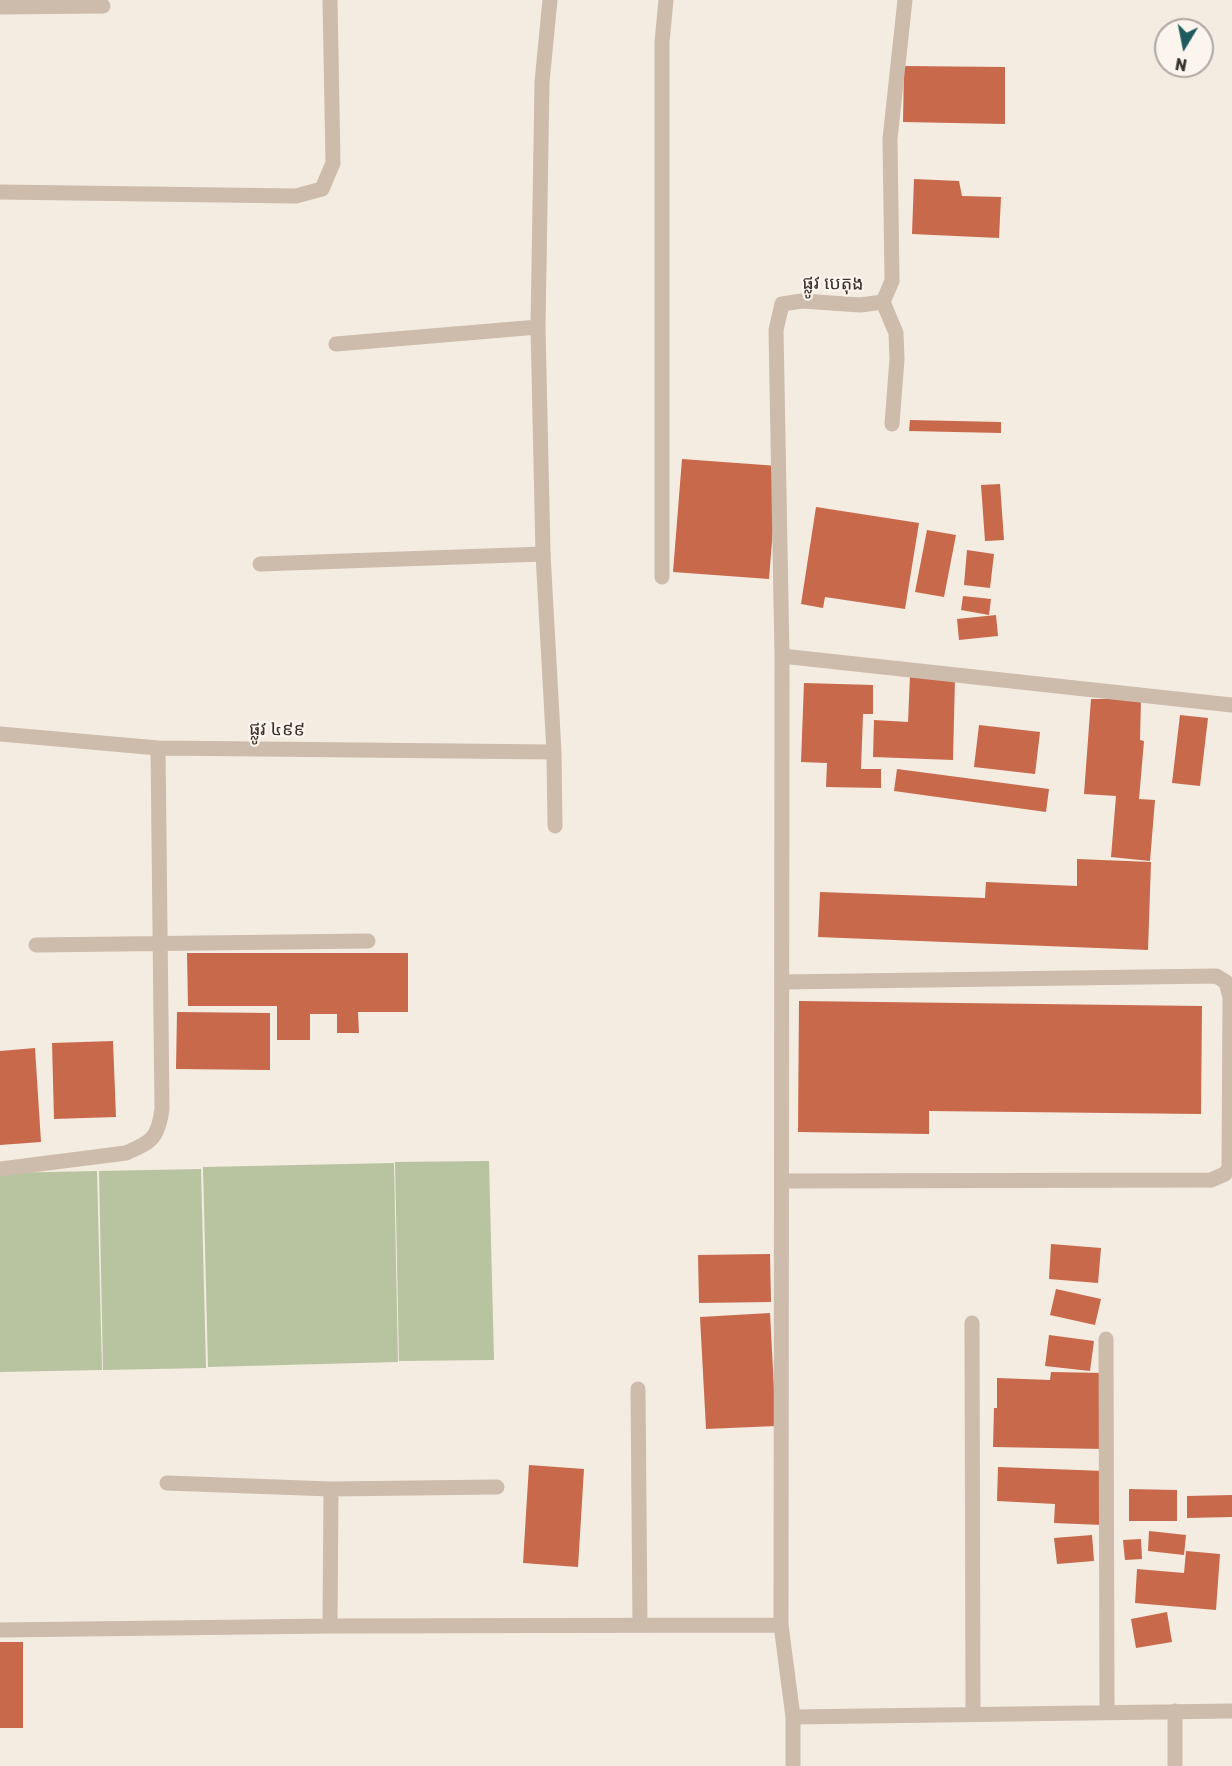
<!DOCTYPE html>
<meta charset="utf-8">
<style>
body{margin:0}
#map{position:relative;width:1232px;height:1766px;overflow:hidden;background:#f4ebe1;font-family:Rubik,sans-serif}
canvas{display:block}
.north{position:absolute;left:1154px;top:18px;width:60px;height:60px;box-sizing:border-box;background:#fbf5ee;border:2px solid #aea6a0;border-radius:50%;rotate:190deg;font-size:16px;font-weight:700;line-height:24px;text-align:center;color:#3b302b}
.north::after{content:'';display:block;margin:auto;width:21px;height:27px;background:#1f5a5e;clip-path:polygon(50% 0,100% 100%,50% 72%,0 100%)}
</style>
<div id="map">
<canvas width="1232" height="1766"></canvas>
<div class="north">N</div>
</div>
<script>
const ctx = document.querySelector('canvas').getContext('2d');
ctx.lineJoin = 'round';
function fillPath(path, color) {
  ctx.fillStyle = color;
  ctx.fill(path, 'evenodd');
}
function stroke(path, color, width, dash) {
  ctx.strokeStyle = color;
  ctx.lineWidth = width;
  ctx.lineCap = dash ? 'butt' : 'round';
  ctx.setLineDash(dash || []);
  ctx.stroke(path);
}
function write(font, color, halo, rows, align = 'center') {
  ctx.font = font + ' Rubik,"Noto Sans Khmer",sans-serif';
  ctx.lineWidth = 4.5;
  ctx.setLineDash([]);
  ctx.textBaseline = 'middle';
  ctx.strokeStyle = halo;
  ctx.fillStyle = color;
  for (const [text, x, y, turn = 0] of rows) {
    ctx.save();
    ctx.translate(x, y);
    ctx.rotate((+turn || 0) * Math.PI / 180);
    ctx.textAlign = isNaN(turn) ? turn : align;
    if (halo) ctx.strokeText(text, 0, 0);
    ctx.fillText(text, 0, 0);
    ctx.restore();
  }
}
fillPath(new Path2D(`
 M489 1161 494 1360 399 1361 395 1162Z
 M394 1163 398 1362 208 1367 203 1167Z
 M201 1169 206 1368 103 1370 99 1171Z
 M97 1171 102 1370 0 1372V1173Z`), '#b8c4a0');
fillPath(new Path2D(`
 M904 66 1005 67V124L903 122Z
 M914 179 959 181 962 196 1001 197 999 238 912 234Z
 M910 420 1001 422V433L909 431Z
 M682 459 778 466 769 579 673 572Z
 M1000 484 1004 540 985 541 981 485Z
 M816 507 919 523 905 609 825 597 823 608 801 604Z
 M927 530 956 535 944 597 915 592Z
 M967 550 994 554 990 588 964 585Z
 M963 596 991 599 989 615 961 610Z
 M996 615 998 636 959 640 957 619Z
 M910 676 955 678 953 760 873 757 874 720 908 722Z
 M804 683 873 685V714H863L861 769H881V788L826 787 827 763 801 762Z
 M1091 699H1141L1140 740 1144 741 1139 799 1155 800 1150 861 1111 857 1116 796 1084 794Z
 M1180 715 1208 718 1200 786 1172 783Z
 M979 725 1040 732 1035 774 974 767Z
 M897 769 1049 789 1046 812 894 791Z
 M1077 859 1151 862 1148 950 818 937 820 892 985 898 986 882 1077 886Z
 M187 953H408V1012H358L359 1033H337V1014H310V1040H277V1006H188Z
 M799 1001 1202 1006 1201 1114 929 1111V1134L798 1132Z
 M177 1012 270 1013V1070L176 1069Z
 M113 1041 116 1117 54 1119 52 1043Z
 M35 1048 41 1142 0 1145V1051Z
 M1051 1244 1101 1248 1098 1283 1049 1279Z
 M770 1254 771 1302 699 1303 698 1255Z
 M1056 1289 1101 1299 1095 1325 1050 1315Z
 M770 1313 776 1426 706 1429 700 1317Z
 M1049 1335 1094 1341 1090 1371 1045 1366Z
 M1051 1372 1105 1373 1104 1449 993 1447 994 1408H997V1378L1050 1380Z
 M529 1465 584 1469 578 1567 523 1563Z
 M998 1467 1104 1471 1102 1525 1054 1523 1055 1504 997 1501Z
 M1129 1489 1177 1490V1521H1129Z
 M1232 1495V1517L1187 1518V1496Z
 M1149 1531 1186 1535 1184 1555 1148 1551Z
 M1092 1535 1094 1561 1057 1564 1054 1538Z
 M1141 1539 1142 1559 1125 1560 1123 1540Z
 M1186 1551 1220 1554 1216 1610 1135 1603 1137 1569 1184 1573Z
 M1167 1612 1172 1642 1136 1648 1131 1619Z
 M0 1642H23V1728H0Z`), '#c8694b');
stroke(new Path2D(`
 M260 564 543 554
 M782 1181 1211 1180 1225 1174 1229 1168 1230 997 1226 982 1216 976 782 982
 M638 1389 640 1625`), '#cdbbac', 15);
stroke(new Path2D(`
 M550 0 542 82 538 327 543 554 554 752 555 826
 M0 7 103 6
 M0 192 296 196 322 189 333 163 330 0
 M336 344 538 327
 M892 424 897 359 896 333 883 302 892 281 890 139 905 0
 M662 577V42L666 0
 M782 656 1232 705
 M0 734 158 748 554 752
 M36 945 368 941
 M0 1169 126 1153C152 1142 158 1138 162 1109L158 748
 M972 1323 973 1714
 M1106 1339 1107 1712
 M167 1483 331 1489
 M330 1626 331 1489 497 1487
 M0 1630 330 1626 781 1625
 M1175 1711V1766
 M793 1717 1232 1711
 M793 1766V1717L781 1625 782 656 776 330 782 304 802 301 860 305 883 302`), '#cdbbac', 15);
write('18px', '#3b302b', '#fbf5ee', [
 ["ផ្លូវ បេតុង",833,284,1],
 ["ផ្លូវ ៤៩៩",277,730,1]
]);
</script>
